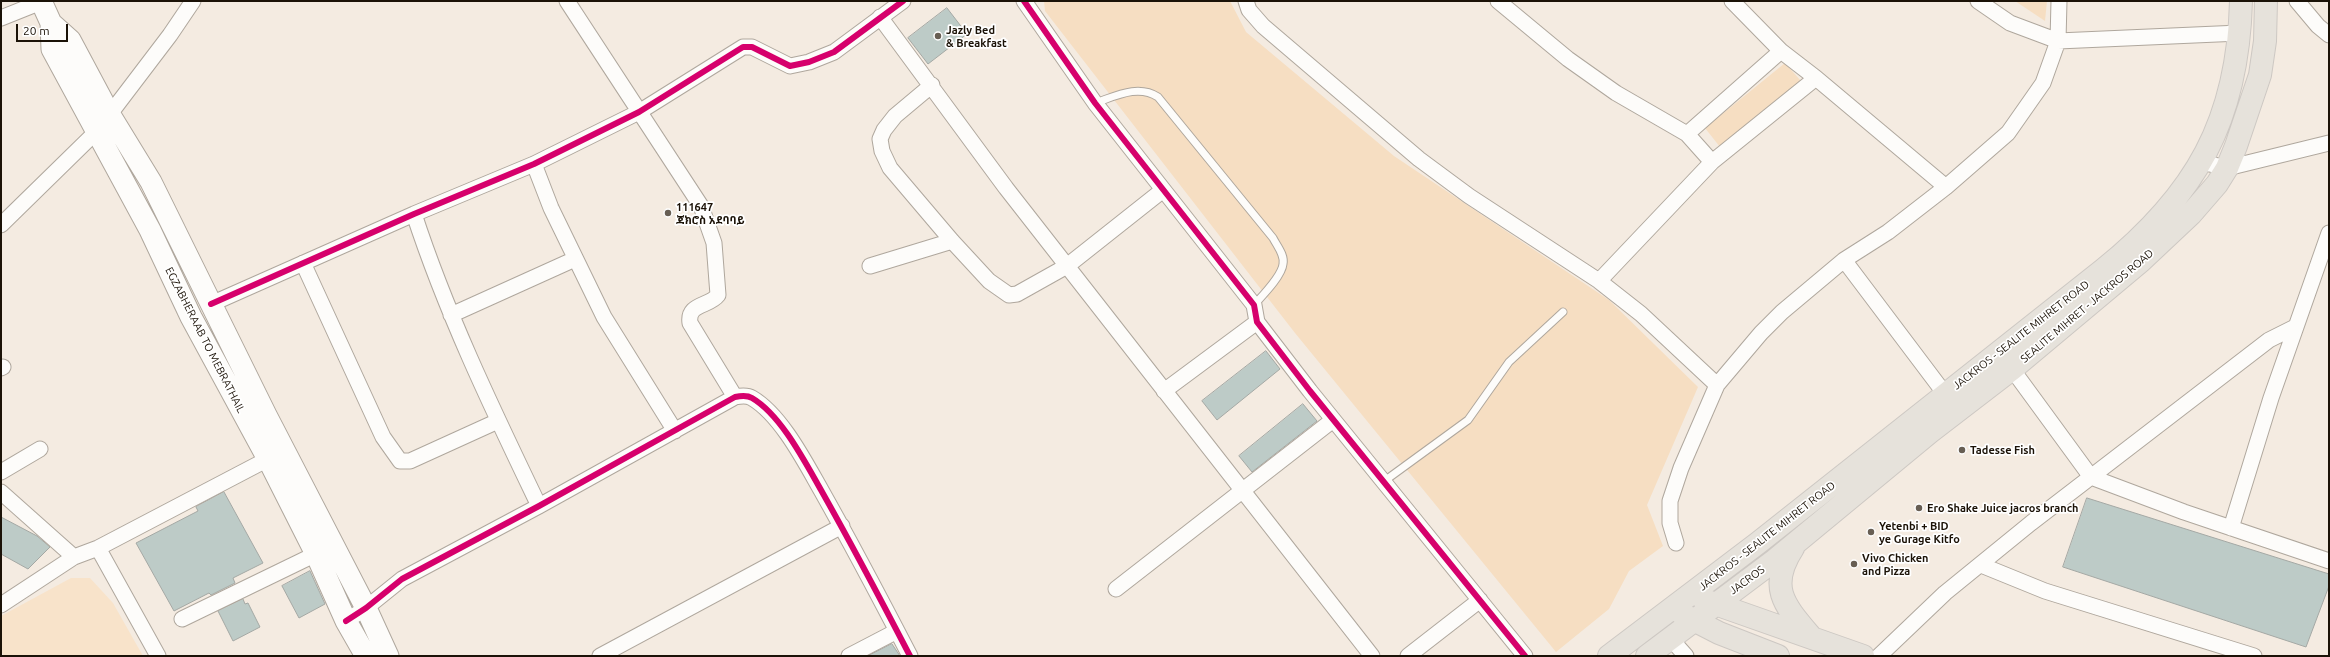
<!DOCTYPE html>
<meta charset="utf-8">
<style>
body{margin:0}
#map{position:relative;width:2330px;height:657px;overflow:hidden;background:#f4ebe1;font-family:Ubuntu,sans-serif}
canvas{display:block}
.frame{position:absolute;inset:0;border:2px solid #1b1207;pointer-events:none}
.scale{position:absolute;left:16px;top:24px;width:52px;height:18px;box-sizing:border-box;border:2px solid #1b1207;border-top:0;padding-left:5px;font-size:12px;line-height:14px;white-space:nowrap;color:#1b1207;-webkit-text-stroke:3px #fff;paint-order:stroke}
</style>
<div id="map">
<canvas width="2330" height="657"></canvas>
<div class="frame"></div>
<div class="scale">20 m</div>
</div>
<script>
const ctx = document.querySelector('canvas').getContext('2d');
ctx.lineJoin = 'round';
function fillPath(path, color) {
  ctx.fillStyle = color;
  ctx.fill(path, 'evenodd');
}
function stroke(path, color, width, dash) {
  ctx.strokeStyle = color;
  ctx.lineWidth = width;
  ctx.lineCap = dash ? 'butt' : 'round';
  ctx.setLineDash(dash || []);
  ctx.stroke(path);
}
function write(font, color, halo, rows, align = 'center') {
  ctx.font = font + ' Ubuntu,"Noto Sans Ethiopic",sans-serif';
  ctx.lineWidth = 3.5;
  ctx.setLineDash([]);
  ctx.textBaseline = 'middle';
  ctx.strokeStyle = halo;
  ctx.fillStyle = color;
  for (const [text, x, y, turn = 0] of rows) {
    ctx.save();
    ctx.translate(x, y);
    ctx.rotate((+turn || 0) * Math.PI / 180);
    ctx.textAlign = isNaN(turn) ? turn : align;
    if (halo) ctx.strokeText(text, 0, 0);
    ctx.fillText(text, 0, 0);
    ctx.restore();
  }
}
fillPath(new Path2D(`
 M71 578H90L113 603 143 656H4L1 651V616Z`), '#f8e3ca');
fillPath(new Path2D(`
 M1044 1H1230L1246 32 1394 156 1609 300 1698 387 1647 505 1663 546 1629 571 1609 609 1556 652 1295 333 1045 11Z
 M2015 1H2047L2045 21Z
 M1785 63 1801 81 1720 147 1705 128Z`), '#f6dec2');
const building = new Path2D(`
 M947 8 967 34 928 64 908 38Z
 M1266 351 1280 369 1217 420 1202 401Z
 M1303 404 1317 421 1252 472 1239 456Z
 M224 492 263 563 233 578 235 583 211 595 209 593 174 611 136 543 198 511 196 507Z
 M2087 498 2329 574V586L2306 647 2063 567Z
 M1 517 37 536 50 547 28 569 1 554Z
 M310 571 325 604 299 618 282 586Z
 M243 599 245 604 248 603 260 627 233 641 218 611Z
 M892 644 900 656H868Z`);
fillPath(building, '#bdcbc7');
stroke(building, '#a4a8a4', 1);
const lane = new Path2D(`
 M1095 103C1116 96 1138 84 1158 97L1273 238C1277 246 1285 255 1283 264 1282 276 1262 296 1254 305
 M1383 482 1468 420 1509 362 1563 312`);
const street = new Path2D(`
 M567 1 701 206 714 243 718 295C709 307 687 303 690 323L735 397
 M1024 1 1095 103 1254 305 1257 322 1310 391 1525 656
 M1246 1 1249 10 1263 26 1419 159 1469 196 1599 281 1641 314 1717 385
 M1498 1 1568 59 1616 93 1687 134 1712 162
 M1732 1 1781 51 1816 78 1946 187
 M1978 1 2010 23 2058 41 2240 33
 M2297 1 2318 26 2329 35
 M880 17 1006 188 1372 656
 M1 18 41 2
 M932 85 895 116 884 130 880 139 882 151 890 168 952 241 989 281 1009 295 1017 294 1067 266 1163 190
 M1687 134 1781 51
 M2201 162 2227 168 2329 143
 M534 164 551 208 604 317 675 431
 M414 214C447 315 493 410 539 506
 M1 225 97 131 170 35 193 1
 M1844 260 1945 394
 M303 263 383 437 400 461H410L498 421
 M870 266 952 241
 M1599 281 1712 162 1816 78
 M211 304 414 214 534 164 639 112 743 47H752L790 66 809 62 834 52 903 1
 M451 315 575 259
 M1 368 3 367
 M2012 369 2091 477 2184 512 2329 561
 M1164 391 1257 322
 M1 472 40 449
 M1 492 74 557
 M2231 528 2271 398 2329 233
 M1676 543 1670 523V501L1681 468 1717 385 1761 333 1782 312 1844 260 1888 232 1946 187 2008 133 2043 83 2058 41 2059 1
 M98 548 158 656
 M1981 565 2045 591 2254 656
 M1116 589 1333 420
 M1 605 74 557 98 548 268 459
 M182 619 316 554
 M346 621 366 608 402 579 539 506 735 397C740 396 747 395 752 398 781 415 805 462 821 490 852 545 881 600 910 656
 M1670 638 1686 656
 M600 656 842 526
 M849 656 897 631
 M1408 656 1480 600
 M1879 656 1945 593 2031 523 2269 340 2295 327`);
const secondary = new Path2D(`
 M41 1 51 23 52 49 150 230 191 317 268 459 316 554 346 621 366 656
 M51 23 70 40 110 115 151 182 266 415 366 608 388 656`);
const primary = new Path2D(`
 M1793 548C1767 588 1785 606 1812 638
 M1704 600 1863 656
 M1682 614 1719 633 1778 656
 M1609 656 1758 543 2103 270C2196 195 2238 121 2241 1
 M1647 656 1775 560 1930 432 2012 369 2141 261 2191 214 2217 184 2227 168 2236 146 2260 75 2265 41 2266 1`);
stroke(lane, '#afa79d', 9);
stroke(street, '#afa79d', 17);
stroke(secondary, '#afa79d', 23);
stroke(primary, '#cdc8c3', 24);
stroke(lane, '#fdfcfa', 7);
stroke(street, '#fdfcfa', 15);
stroke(secondary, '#fdfcfa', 21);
stroke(primary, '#e6e2db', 22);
stroke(new Path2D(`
 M1024 1 1095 103 1254 305 1257 322 1310 391 1525 656
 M211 304 414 214 534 164 639 112 743 47H752L790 66 809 62 834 52 903 1
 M346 621 366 608 402 579 539 506 735 397C740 396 747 395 752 398 781 415 805 462 821 490 852 545 881 600 910 656`), '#d6006c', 6);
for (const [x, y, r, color] of [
 [938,36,4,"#675e53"],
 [668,213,4,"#675e53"],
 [1962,450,4,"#675e53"],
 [1919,508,4,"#675e53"],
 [1871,532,4,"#675e53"],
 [1854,564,4,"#675e53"]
]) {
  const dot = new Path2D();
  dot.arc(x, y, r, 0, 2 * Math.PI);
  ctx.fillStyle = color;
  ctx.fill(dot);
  stroke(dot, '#fff', 1.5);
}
write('bold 11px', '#1b1207', '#fff', [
 ["Jazly Bed",946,30],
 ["& Breakfast",946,43],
 ["111647",676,207],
 ["ጃክሮስ አደባባይ",676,220],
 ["Tadesse Fish",1970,450],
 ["Ero Shake Juice jacros branch",1927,508],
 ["Yetenbi + BID",1879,526],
 ["ye Gurage Kitfo",1879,539],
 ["Vivo Chicken",1862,558],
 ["and Pizza",1862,571]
], 'left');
write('11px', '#1b1207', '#fff', [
 ["SEALITE MIHRET - JACKROS ROAD",2087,306,-40],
 ["JACKROS - SEALITE MIHRET ROAD",2021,335,-38],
 ["EGZABHERAAB TO MEBRATHAIL",205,340,63],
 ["JACKROS - SEALITE MIHRET ROAD",1767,536,-38],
 ["JACROS",1747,580,-36]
]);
</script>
